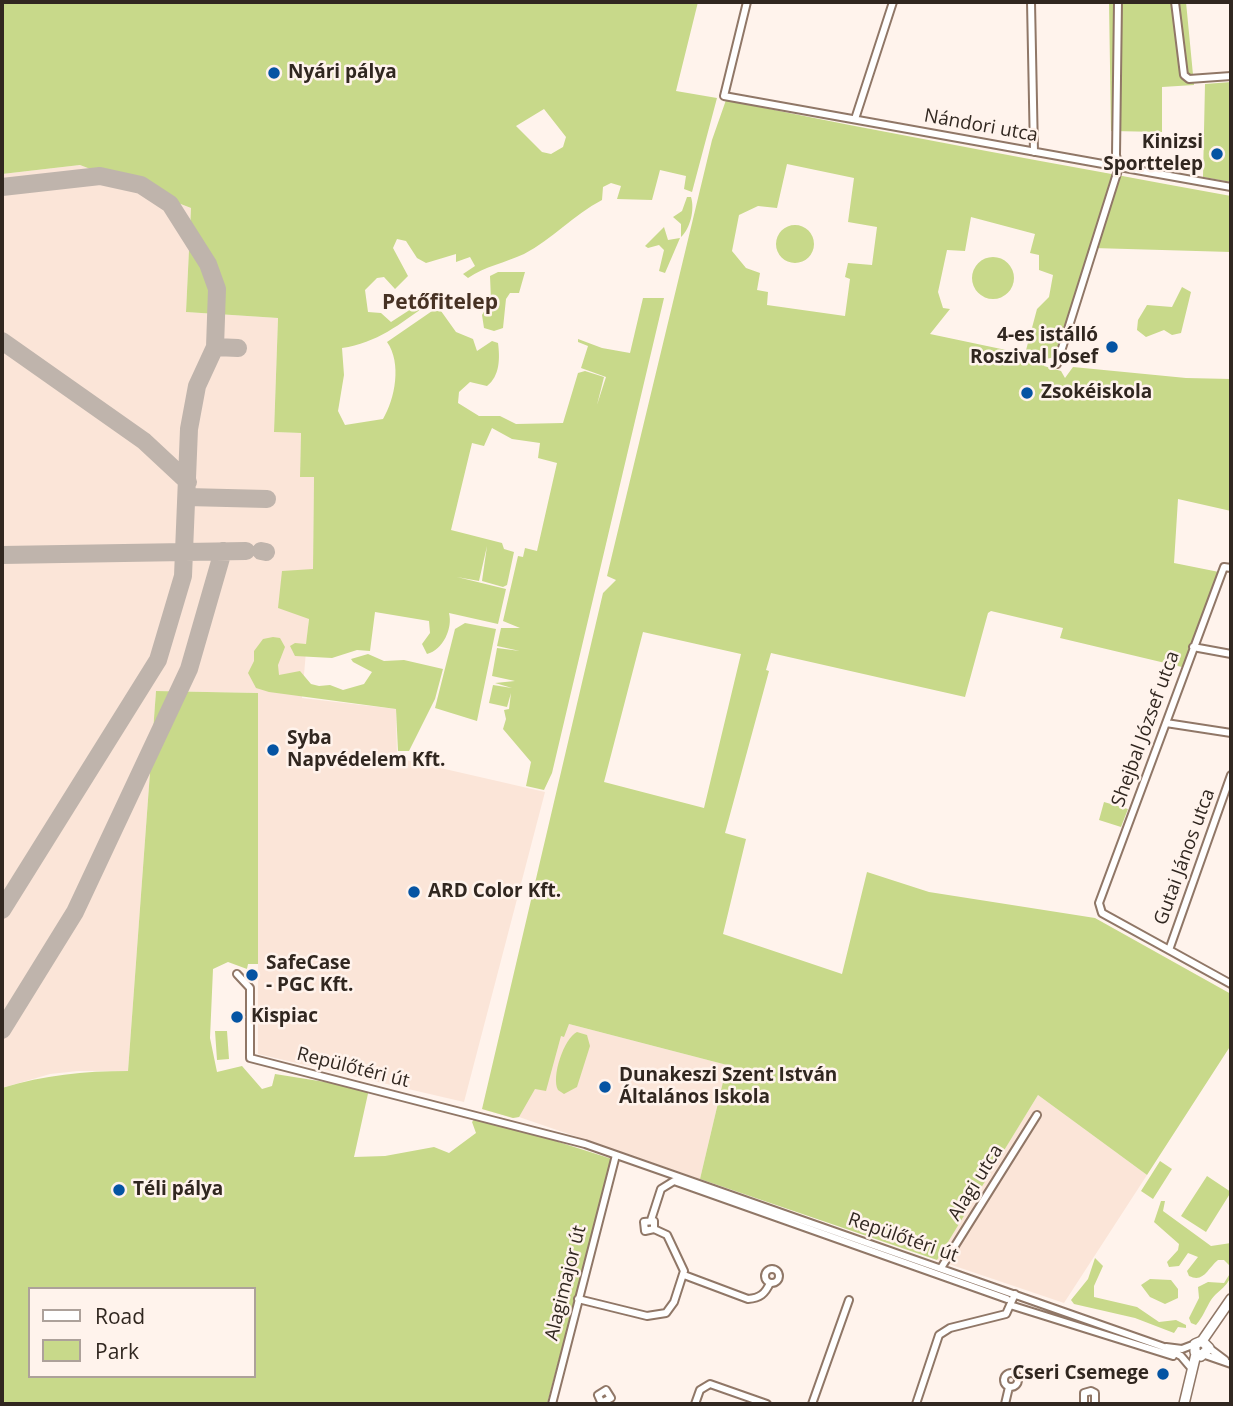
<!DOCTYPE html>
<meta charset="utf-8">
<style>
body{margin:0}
#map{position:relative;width:1233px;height:1406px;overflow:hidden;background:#fff3ec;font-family:"Open Sans",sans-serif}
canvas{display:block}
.frame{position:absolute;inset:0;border:4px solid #312720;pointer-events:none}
.legend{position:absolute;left:28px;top:1287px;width:228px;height:91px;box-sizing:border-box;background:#fff3ec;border:2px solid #ada19a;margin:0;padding:9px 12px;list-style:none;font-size:21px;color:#312720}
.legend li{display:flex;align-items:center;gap:14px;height:35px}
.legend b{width:35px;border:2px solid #ada19a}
</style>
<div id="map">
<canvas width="1233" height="1406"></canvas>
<div class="frame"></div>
<ul class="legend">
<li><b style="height:9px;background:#fff"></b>Road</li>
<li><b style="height:19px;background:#c8d98a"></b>Park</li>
</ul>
</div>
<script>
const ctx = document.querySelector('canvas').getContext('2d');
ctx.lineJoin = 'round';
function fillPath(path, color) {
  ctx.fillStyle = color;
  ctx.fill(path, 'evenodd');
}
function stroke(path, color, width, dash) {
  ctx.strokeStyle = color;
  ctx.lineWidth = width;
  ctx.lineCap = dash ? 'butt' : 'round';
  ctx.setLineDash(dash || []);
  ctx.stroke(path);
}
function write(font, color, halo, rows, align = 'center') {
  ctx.font = font + ' "Open Sans",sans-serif';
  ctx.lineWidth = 5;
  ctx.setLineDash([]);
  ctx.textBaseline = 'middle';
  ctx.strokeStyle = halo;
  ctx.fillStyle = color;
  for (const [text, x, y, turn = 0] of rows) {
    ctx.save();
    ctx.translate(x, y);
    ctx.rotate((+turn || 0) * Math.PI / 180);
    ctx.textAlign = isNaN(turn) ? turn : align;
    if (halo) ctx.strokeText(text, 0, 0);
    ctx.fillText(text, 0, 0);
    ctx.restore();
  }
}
fillPath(new Path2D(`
 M80 165 191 208 186 312 278 318 274 432 301 433 300 477H314L313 570 302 698 396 709 397 758 545 792 464 1102 258 1054V693L156 691 128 1071H78L50 1074 2 1088V174Z
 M569 1024 727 1065 700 1179 519 1117 513 1118 482 1109Z
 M1038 1095 1147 1175 1064 1303 937 1260Z`), '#fbe5d8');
fillPath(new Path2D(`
 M2 2H698L676 91 717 98 692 192 684 189 686 176 660 170 652 200 617 199 621 186 611 183 603 187 602 200C573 215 553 239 524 254 505 263 485 266 468 278L463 274 475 266 470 257 456 262V254L426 263 417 258 406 241 397 239 393 248 408 276 395 289 384 277 377 278 365 290 368 312 381 313 391 322 428 298V304C400 324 377 343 342 348L344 375 338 411 345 425 383 419C395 399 402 363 387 342L435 309 441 311 456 332 473 339 477 351 492 341 498 343C500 358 500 376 487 386L470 382 459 392 458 403 479 416H500L516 424 563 423 578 373 585 371 604 377 597 405 606 377 581 368 588 346 578 342V339L602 348 630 353 643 298H664L552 773 544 790 526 786 531 762 503 729 506 719 504 710 509 709 511 693 507 707 489 703 493 685 512 688 495 683 515 681 492 676 497 648 520 651 497 646 501 628H520L503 621 518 556 523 557 525 548 537 551 557 463 538 458 540 443 512 439 492 428 484 446 472 443 451 530 502 543 504 549 514 552 507 585 503 587 482 581 487 546 479 581 457 577 506 589 498 624 449 613C453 628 443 650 427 654L422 644 430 633 429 621 375 612 370 651 357 650 332 658 295 656 290 646 295 643 306 644 309 619 278 608 282 571 313 569 314 477H300L301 433 274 432 278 318 186 312 191 208 80 165 2 174ZM544 109 566 137 563 147 551 154 542 152 516 126Z
 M1109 2H1186L1194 85 1162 87V132L1111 131Z
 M1231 82V182L1203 177 1205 84Z
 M726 100C894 135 1063 165 1231 196V252L1093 248 1059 356 1046 359 1044 366 1061 371 1065 378 1073 367 1186 378 1231 379V511L1178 499 1174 563 1219 572 1182 667 1060 638 1063 628 991 611 988 613 965 697 771 653 766 670 769 671 725 833 746 839 723 934 842 974 867 872 929 892 1095 918 1231 994V1045L1147 1175 1038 1095 937 1260 700 1179 727 1065 569 1024 564 1037 561 1036 546 1091 535 1089 519 1117 513 1118 482 1109 603 593 616 580 607 576 712 140ZM787 164 854 178 848 222 877 227 872 265 848 263 845 277 850 279 845 316 767 305 768 292 757 290 760 273 746 268 732 251 739 215 758 206 777 208ZM971 217 1035 234 1030 253 1039 255V270L1053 275 1049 297 1037 309 1025 354 930 334 950 309 943 308 938 292 947 250 965 251ZM643 632 741 654 704 808 604 782Z
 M687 197H691C695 210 690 229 681 237V224L673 217 682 211Z
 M776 244a19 19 0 1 1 38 0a19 19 0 1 1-38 0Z
 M664 227 668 240 680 238 665 273 659 271 664 250 659 245 648 248 645 246Z
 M972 278a21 21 0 1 1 42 0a21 21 0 1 1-42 0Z
 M498 272H525L519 293H510L506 299 503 328 494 331 484 328 482 315 491 300 490 276Z
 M1182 287 1191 292 1181 333 1172 335 1164 330 1146 337 1137 330 1138 320 1147 305 1172 307Z
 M465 623 496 629 477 721 435 708 455 629Z
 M273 637 280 638 285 647 278 665 279 675 300 671 311 684 319 686 330 685 343 690 364 684 372 672 353 662 351 659 368 654 384 661 404 660 443 669 435 699 409 751H398L396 709 269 692 256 688 248 673 254 661V651L263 639Z
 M156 691 258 693V964H248L247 969 228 962 213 969 210 1038 217 1072 242 1066 262 1089 272 1086 275 1074 369 1089 354 1157 385 1156 434 1147 449 1153 476 1133 472 1122 477 1116 612 1159 547 1404H2V1088C45 1075 83 1071 128 1071ZM30 1289H254V1376H30Z
 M1104 802 1128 809 1121 827 1099 820Z
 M215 1031H227L229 1059 217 1060Z
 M577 1032 587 1035 590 1046 577 1087 564 1094 558 1090C551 1077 564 1038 577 1032Z
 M1160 1161 1172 1169 1153 1199 1141 1191Z
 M1207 1176 1231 1192 1206 1232 1181 1216Z
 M1161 1201H1165L1163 1211 1211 1246 1231 1243V1267L1224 1260H1218C1207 1269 1204 1283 1189 1276L1187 1271 1198 1257 1188 1253 1179 1266 1169 1267 1167 1262 1178 1250 1179 1244 1154 1222Z
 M1095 1258 1103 1266 1094 1286V1297L1137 1307 1159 1322 1176 1320 1186 1325V1328L1178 1327 1174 1333 1135 1318 1074 1304 1071 1300 1088 1279Z
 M1231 1272C1231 1285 1218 1290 1211 1300 1206 1308 1203 1317 1196 1325L1191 1323 1189 1318 1199 1298 1198 1287 1208 1282 1224 1283Z
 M1150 1279 1171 1280 1178 1289V1298L1165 1304 1150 1297 1141 1285Z`), '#c8d98a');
stroke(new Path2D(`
 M2 187 100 176 141 185 170 204 208 264 217 289 215 347 197 386 189 429 183 576 158 660 2 910
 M2 341 144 441 188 482
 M215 347 238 348
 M187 497 267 499
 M261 551 266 552
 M2 555 246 551
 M2 1030 75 912 189 669 223 551`), '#bfb4ac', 18);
const street = new Path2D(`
 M747 2 724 96 1231 187
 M1031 2 1034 152
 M1175 2 1184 75 1189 79 1231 76
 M855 119 893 2
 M1057 364 1119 167 1116 155 1118 2
 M1231 568 1224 567 1099 903 1102 913 1231 984
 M1193 647 1231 654
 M1166 723 1231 733
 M1169 950 1231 775
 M237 974 250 988V1058L585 1144 1164 1347 1181 1356 1192 1369
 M651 1220 661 1189 674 1181 1007 1299
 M941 1268 1037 1115
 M765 1276a7 7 0 1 1 14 0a7 7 0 1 1-14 0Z
 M684 1275 748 1299C760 1298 765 1294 770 1283
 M578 1299 647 1316 666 1313 674 1302 684 1271 667 1235 654 1229 645 1231 644 1222 654 1221V1229
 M1010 1305 1173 1356
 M1166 1347 1182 1349 1195 1344
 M1209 1348 1225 1360
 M1205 1355 1231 1364
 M1004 1380a7 7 0 1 1 14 0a7 7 0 1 1-14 0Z
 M552 1404 616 1155
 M602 1404 598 1395 606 1390 611 1398 603 1402
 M695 1404 700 1390 710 1384 767 1404
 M812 1404 849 1300
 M916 1404 939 1335 950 1328 1006 1314 1015 1294
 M1005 1404 1009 1387
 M1084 1404V1393L1091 1391 1095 1393V1404`);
const secondary = new Path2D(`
 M1202 1341 1209 1348 1201 1356 1195 1352V1344L1202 1341 1231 1299
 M1184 1404 1196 1354`);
stroke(street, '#907767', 10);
stroke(secondary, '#907767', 12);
stroke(street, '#fff', 6);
stroke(secondary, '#fff', 9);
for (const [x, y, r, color] of [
 [274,73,7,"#0554a3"],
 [1217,154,7,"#0554a3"],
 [1112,347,7,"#0554a3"],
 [1027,393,7,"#0554a3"],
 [273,750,7,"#0554a3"],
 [414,892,7,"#0554a3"],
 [252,975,7,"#0554a3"],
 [237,1017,7,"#0554a3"],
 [605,1087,7,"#0554a3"],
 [119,1190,7,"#0554a3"],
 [1163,1374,7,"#0554a3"]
]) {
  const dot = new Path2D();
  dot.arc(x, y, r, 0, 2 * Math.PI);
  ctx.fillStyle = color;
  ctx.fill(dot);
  stroke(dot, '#fff3ec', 2.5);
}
write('bold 19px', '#312720', '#fff3ec', [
 ["Nyári pálya",288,73],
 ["Kinizsi",1203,143,"right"],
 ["Sporttelep",1203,165,"right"],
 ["4-es istálló",1098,336,"right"],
 ["Roszival Josef",1098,358,"right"],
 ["Zsokéiskola",1041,393],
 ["Syba",287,739],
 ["Napvédelem Kft.",287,761],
 ["ARD Color Kft.",428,892],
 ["SafeCase",266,964],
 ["- PGC Kft.",266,986],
 ["Kispiac",251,1017],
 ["Dunakeszi Szent István",619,1076],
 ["Általános Iskola",619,1098],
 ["Téli pálya",133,1190],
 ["Cseri Csemege",1149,1374,"right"]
], 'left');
write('19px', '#312720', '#fff3ec', [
 ["Nándori utca",981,126,10],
 ["Shejbal József utca",1146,729,-70],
 ["Gutai János utca",1185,857,-70],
 ["Repülőtéri út",353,1068,14],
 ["Alagi utca",976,1183,-58],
 ["Repülőtéri út",903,1238,19],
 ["Alagimajor út",566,1283,-76]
]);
write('bold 21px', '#473224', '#fff3ec', [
 ["Petőfitelep",440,303]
]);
</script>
